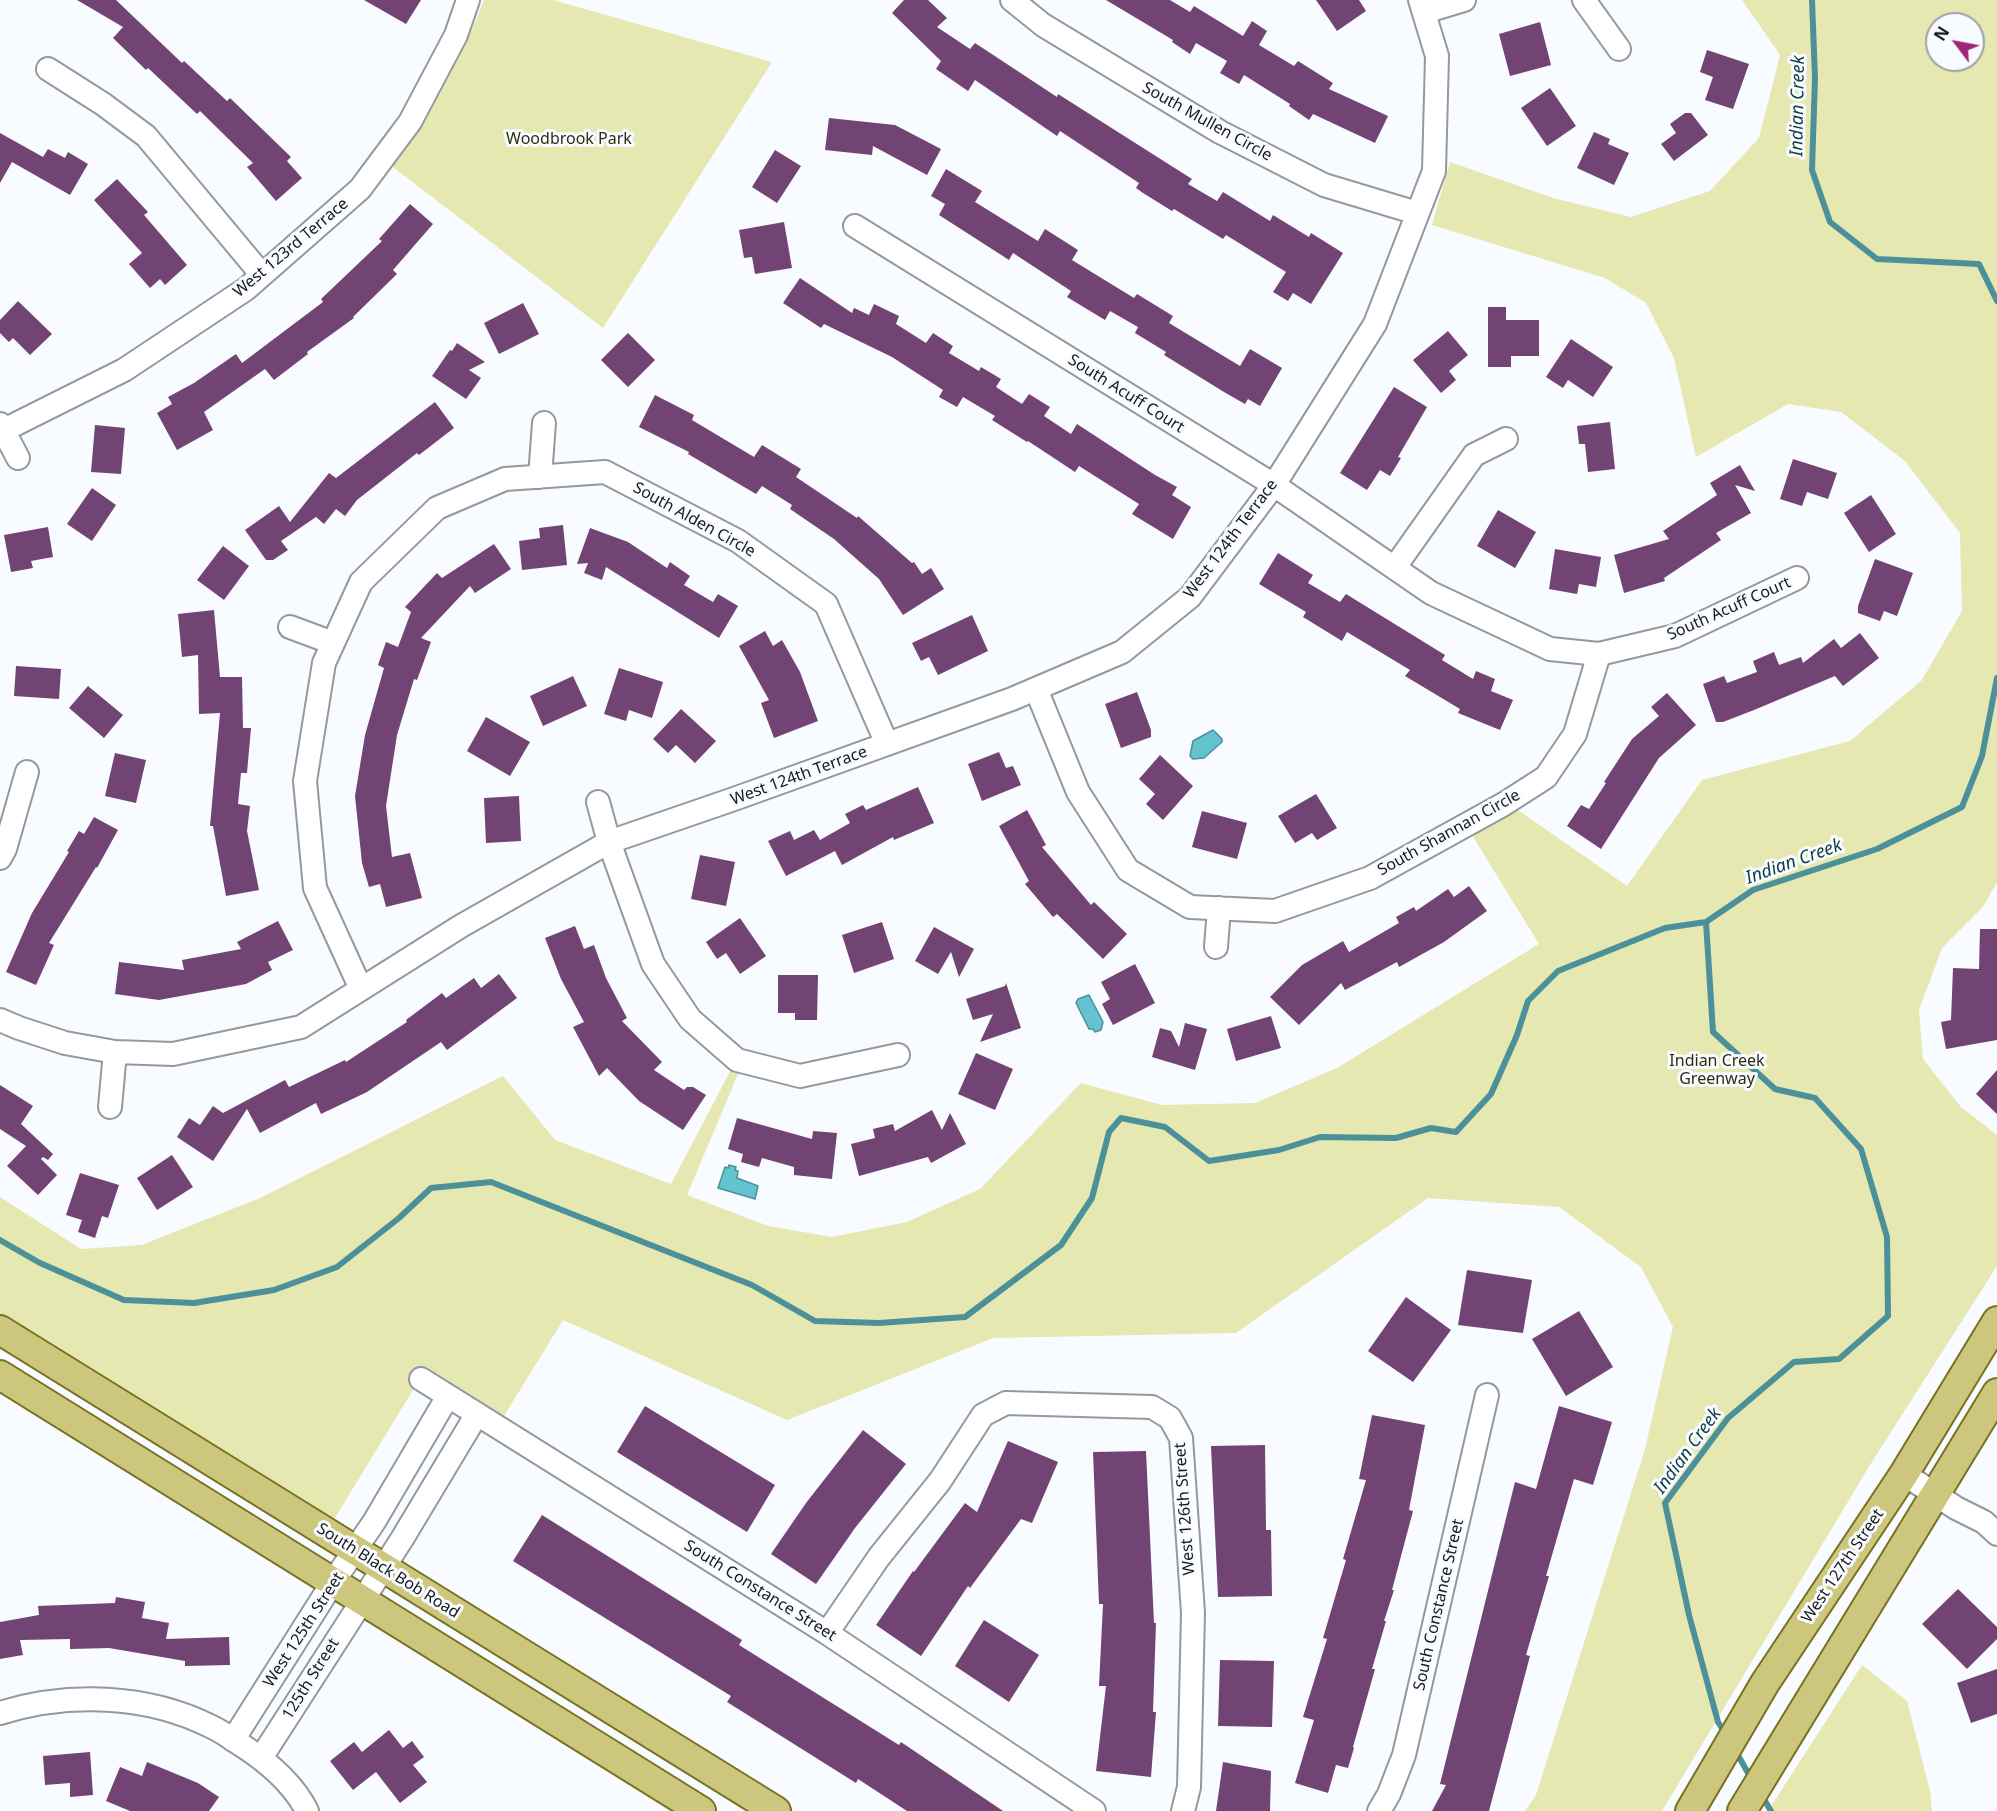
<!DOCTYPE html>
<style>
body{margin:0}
#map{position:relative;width:1997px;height:1811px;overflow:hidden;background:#f8fbff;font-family:"Noto Sans",sans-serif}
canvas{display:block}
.north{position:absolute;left:1925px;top:12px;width:60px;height:60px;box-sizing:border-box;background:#f8fbff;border:2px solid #9ea1a3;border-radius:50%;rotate:302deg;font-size:16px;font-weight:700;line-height:24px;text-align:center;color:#17191a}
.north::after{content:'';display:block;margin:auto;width:21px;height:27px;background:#a12579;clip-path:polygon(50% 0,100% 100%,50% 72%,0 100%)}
</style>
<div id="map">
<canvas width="1997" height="1811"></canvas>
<div class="north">N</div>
</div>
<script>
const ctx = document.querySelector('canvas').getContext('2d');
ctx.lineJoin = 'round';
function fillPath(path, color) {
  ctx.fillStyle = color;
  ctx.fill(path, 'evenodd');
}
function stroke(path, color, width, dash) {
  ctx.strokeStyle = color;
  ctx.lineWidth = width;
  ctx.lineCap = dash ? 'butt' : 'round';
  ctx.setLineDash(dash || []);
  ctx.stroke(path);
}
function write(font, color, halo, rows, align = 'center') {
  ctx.font = font + ' "Noto Sans",sans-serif';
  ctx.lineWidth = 6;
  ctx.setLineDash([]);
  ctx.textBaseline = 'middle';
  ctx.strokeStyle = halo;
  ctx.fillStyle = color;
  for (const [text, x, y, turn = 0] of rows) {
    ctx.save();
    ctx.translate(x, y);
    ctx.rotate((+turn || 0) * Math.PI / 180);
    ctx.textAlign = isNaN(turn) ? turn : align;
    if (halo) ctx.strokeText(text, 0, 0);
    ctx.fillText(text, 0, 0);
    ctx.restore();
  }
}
fillPath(new Path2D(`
 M484 0H553L772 62 603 328 389 164C427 113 462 59 484 0Z
 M1742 0H1997V882L1983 907 1942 948 1919 1010 1923 1059 1961 1107 1997 1135V1266L1870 1465 1662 1811H1525L1536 1795 1645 1449 1673 1327 1641 1267 1559 1207 1428 1198 1236 1333 993 1338 787 1420 563 1320 504 1416 427 1367 333 1521 0 1314V1197L81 1249 142 1245 260 1198 503 1076 555 1140 671 1184 734 1064 741 1067 687 1195 768 1226 832 1237 907 1222 980 1189 1081 1083 1162 1105 1255 1103 1337 1068 1539 944 1472 835 1518 810 1627 886 1702 780 1850 741 1922 680 1962 611 1960 533 1905 461 1841 412 1788 404 1696 457 1674 358 1646 303 1605 278 1432 225 1450 162 1553 198 1631 217 1710 191 1759 138 1780 55ZM1937 24H1973V60H1937Z
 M1862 1665 1907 1701 1930 1791 1932 1811H1768Z`), '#e5e8b0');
const water = new Path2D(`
 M1213 730 1222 739V742L1204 758 1193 759 1190 756 1193 741Z
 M1089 995 1103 1022 1101 1030 1095 1032 1093 1029H1089L1076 1003 1078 999Z
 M729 1165 736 1167 735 1170 738 1171 737 1178 758 1186 755 1199 718 1188 725 1167 728 1168Z`);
fillPath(water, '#63c4cf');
stroke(water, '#4c9199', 1.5);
stroke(new Path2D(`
 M1812 0 1815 78 1812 170 1830 222 1877 259 1979 264 1997 301
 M0 1240 40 1263 124 1300 194 1303 274 1290 337 1267 399 1218 431 1188 491 1182 752 1285 815 1321 879 1323 965 1317 1061 1245 1092 1198 1109 1132 1121 1118 1165 1127 1209 1161 1279 1150 1320 1137 1396 1138 1431 1128 1456 1132 1491 1094 1517 1035 1528 1001 1558 971 1665 928 1706 922
 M1725 1733 1718 1722 1689 1615 1665 1503 1728 1418 1794 1362 1839 1359 1888 1316 1887 1237 1861 1149 1815 1098 1775 1089 1713 1032 1706 922 1753 890 1877 849 1962 807 1982 756 1997 678
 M1735 1750 1752 1780
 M1762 1796 1771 1811`), '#4c9199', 6);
fillPath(new Path2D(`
 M77 0H116L182 63 184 61 227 101 230 98 291 157 287 161 302 178 276 201 247 167 253 163 200 111 197 114 148 68 146 70 113 38 123 27Z
 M364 0H421L406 24Z
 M904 0H928L947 18 937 27 970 49 975 43 1057 97 1058 94 1192 179 1188 184 1217 201 1223 192 1270 221 1273 215 1309 237 1311 233 1343 253 1311 304 1293 293 1288 301 1273 292 1286 272 1226 235 1223 239 1174 209 1172 211 1143 193 1136 188 1139 183 1060 131 1057 136 975 80 968 91 936 69 941 61 892 13Z
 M1106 0H1170L1190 12 1194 6 1243 36 1252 21 1267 31 1259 45 1294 66 1298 61 1333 83 1329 89 1388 116 1375 143 1313 114 1309 120 1289 106 1290 104 1244 75 1239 84 1220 73 1227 61 1196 43 1190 54 1172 42 1173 40Z
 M1316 0H1359L1366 11 1337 31Z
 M1540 22 1551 65 1510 76 1499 34Z
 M1707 50 1749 64 1733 109 1705 100 1713 77 1700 72Z
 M1550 88 1576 126 1547 146 1521 108Z
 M1685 113H1691L1708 135 1674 161 1661 144 1676 133 1670 124Z
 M829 118 895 125 941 149 927 175 873 146 872 155 825 150Z
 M1594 132 1610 139 1608 144 1629 153 1614 185 1577 168Z
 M0 133 43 157 48 149 65 158 68 152 88 164 70 195 12 162 0 183Z
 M775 150 801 166 777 203 752 187Z
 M946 169 982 191 975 202 1038 241 1045 229 1078 250 1072 260 1134 298 1137 294 1173 316 1169 323 1240 366 1250 349 1282 368 1260 406 1248 399 1245 404 1224 392 1164 355 1166 352 1135 333 1138 327 1110 311 1105 320 1067 297 1071 291 1013 253 1009 260 939 215 945 204 931 196Z
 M117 179 148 212 144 215 187 265 165 285 160 279 150 288 129 264 142 253 94 200Z
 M410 204 433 224 393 270 397 274 353 317 354 318 307 352 308 354 274 380 265 369 204 412 213 430 177 450 157 413 172 404 168 397 194 383 236 354 242 363 323 302 321 299 382 241 379 239Z
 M784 222 792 268 755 274 752 257 744 258 739 230Z
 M800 278 852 313 854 308 869 315 874 304 899 316 896 324 926 343 933 333 953 346 949 353 979 371 981 367 1001 379 996 387 1022 404 1029 394 1050 407 1044 416 1071 434 1077 424 1155 475 1177 487 1172 495 1191 507 1173 539 1132 514 1139 504 1079 466 1075 472 1028 441 1027 442 992 420 995 416 963 397 957 407 939 397 943 390 892 357 824 324 821 328 783 303Z
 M18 301 52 334 30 355 13 338 9 342 0 333V320Z
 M523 303 539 334 499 354 484 323Z
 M1488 307H1506V320H1539V356H1511V367H1488Z
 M1448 331 1468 355 1449 371 1456 380 1441 393 1413 360Z
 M628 333 655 360 628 387 601 360Z
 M1571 339 1613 367 1593 397 1568 380 1563 388 1546 377Z
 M457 343 485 362 469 370 481 378 466 399 432 376 450 350 452 351Z
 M1394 387 1427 407 1398 457 1401 458 1390 476 1380 470 1367 490 1340 473Z
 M655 395 694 415 692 420 754 457 762 445 801 469 796 477 857 518 858 516 912 563 914 562 922 574 931 568 944 589 903 615 879 579 834 539 790 509 792 505 762 486 756 494 688 454 689 452 639 427Z
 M435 402 454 428 419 455 417 453 357 500 345 516 336 509 324 524 316 517 281 541 288 550 273 560H266L245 530 279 506 290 522 329 473 336 478Z
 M1610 422 1615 469 1588 472 1585 444H1579L1577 426Z
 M95 425 125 428 121 474 91 472Z
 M1793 459 1837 473 1828 499 1807 492 1802 506 1780 499Z
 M1740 465 1755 491 1735 485 1751 513 1716 533 1721 540 1664 578 1665 581 1624 593 1614 555 1669 539 1663 531 1717 495 1710 483Z
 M92 488 116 505 92 541 67 524Z
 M1871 495 1896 534 1869 552 1844 513Z
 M1498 510 1536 532 1515 568 1477 546Z
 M563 525 567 565 522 570 519 541 540 538 539 528Z
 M48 527 53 557 31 561 33 568 11 572 4 535Z
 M590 528 628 542 667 568 670 562 690 576 684 585 713 602 718 594 738 606 719 638 606 567 602 580 584 573 588 563 577 564Z
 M494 544 511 569 475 593 470 586 421 638 431 642 417 680 414 679 397 735 386 806 392 857 410 853 422 898 386 907 380 884 369 887 362 863 355 796 365 735 384 668 378 665 386 642 398 647 411 612 405 607 437 573 442 578Z
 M223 546 249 566 224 600 197 580Z
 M1555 549 1601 557 1596 587 1579 584 1577 594 1549 589Z
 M1278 553 1313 575 1308 583 1340 602 1346 594 1445 655 1442 660 1473 679 1476 671 1495 679 1491 691 1513 700 1500 730 1458 713 1460 709 1405 676 1410 670 1347 632 1342 641 1303 617 1306 612 1259 584Z
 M1875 559 1913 573 1897 616 1884 611 1880 621 1858 613V606Z
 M214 610 220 677H242L243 728H251L247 773H241L238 804 250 806 247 831 259 890 226 896 213 826H210L220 713 199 714 198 655 182 657 178 614Z
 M972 615 988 651 938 675 929 657 921 661 912 643Z
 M765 631 773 646 782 640 800 672 818 721 774 738 761 703 769 700 739 646Z
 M1860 633 1879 658 1843 686 1835 676 1754 710 1723 722H1716L1703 684 1724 676 1727 683 1757 672 1753 661 1774 652 1779 665 1801 657 1803 663 1834 639 1841 648Z
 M16 666 61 669 59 699 14 696Z
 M619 668 663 682 652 718 629 710 626 721 604 714Z
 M573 676 587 706 543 726 530 696Z
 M88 686 123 715 104 738 69 708Z
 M1137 692 1151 730V737L1121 748 1105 704Z
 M1667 693 1696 725 1659 758 1601 849 1567 826 1581 805 1589 809 1606 783 1604 782 1632 739 1659 716 1651 707Z
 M681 709 716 741 695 763 676 745 668 753 653 739Z
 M486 717 530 742 510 776 467 751Z
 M999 752 1006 768 1013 766 1021 785 982 801 968 764Z
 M115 753 146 760 136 803 105 796Z
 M1160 755 1193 786 1163 820 1146 804 1155 794 1139 779Z
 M918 787 934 823 894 840 893 837 842 865 835 851 786 876 768 841 790 831 794 840 814 830 820 840 850 823 845 814 863 805 866 810Z
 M1316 794 1337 828 1317 840 1312 833 1295 843 1278 816Z
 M519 796 521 841 486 843 484 798Z
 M1027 810 1046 845 1042 847 1091 905 1094 902 1127 934 1103 959 1057 914 1053 917 1025 884 1029 881 999 826Z
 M1202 811 1247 823 1237 859 1192 847Z
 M94 817 118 830 97 868 96 867 49 943 54 945 36 985 6 972 32 913 69 852 67 851 79 831 84 834Z
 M700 855 735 862 726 906 691 899Z
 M1469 886 1487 911 1444 942 1399 967 1397 962 1345 990 1341 983 1299 1025 1270 997 1302 965 1343 941 1349 952 1399 923 1396 917 1414 907 1416 911 1448 889 1454 897Z
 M740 918 766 956 740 974 726 953 717 959 706 942Z
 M278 921 293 950 268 962 272 970 246 984 159 1000 115 994 119 962 184 970 182 960 241 949 237 942Z
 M882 922 894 959 854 973 842 935Z
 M575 926 584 949 594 945 606 978 627 1018 622 1021 662 1062 654 1070 684 1090 687 1087H693L706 1095 683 1130 639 1101 607 1068 599 1076 573 1027 584 1022 561 979 545 938Z
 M934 927 974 949 959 977 951 952 938 974 915 961Z
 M1980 929H1997V1040L1946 1049 1941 1022 1951 1020 1953 968 1979 969Z
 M1135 964 1155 1003 1113 1025 1102 1004 1110 999 1101 982Z
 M499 974 517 998 447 1050 441 1042 367 1092 321 1114 316 1103 260 1133 247 1109 213 1161 177 1137 189 1118 200 1125 213 1106 223 1113 285 1080 289 1087 345 1060 346 1062 407 1022 406 1020 442 993 446 998 474 978 481 988Z
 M778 975H818L817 1020H795V1013H778Z
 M1006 983 1021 1028 980 1042 993 1014 973 1020 966 999 1005 986Z
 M1271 1016 1281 1048 1236 1061 1227 1029Z
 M1185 1023 1207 1029 1195 1070 1152 1057 1160 1028 1171 1031 1179 1047Z
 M976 1053 1013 1069 995 1110 958 1094Z
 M1997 1070V1114L1976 1094Z
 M0 1085 33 1106 21 1124 53 1154 48 1160 43 1157 41 1159 57 1175 38 1195 7 1166 26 1146 0 1129Z
 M932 1110 942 1130 950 1113 966 1144 931 1163 928 1157 859 1176 851 1144 875 1138 873 1129 893 1124 895 1131Z
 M737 1118 812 1139 813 1131 837 1133 832 1179 794 1175V1167L762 1158 759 1167 741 1162 743 1154 728 1149Z
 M172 1155 193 1187 157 1210 137 1178Z
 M80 1173 119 1185 108 1218 102 1216 95 1238 78 1232 82 1220 66 1215Z
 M1467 1270 1532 1280 1523 1333 1458 1325Z
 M1406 1297 1451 1330 1413 1382 1368 1351Z
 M1579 1311 1613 1367 1566 1396 1532 1339Z
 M645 1406 775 1485 747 1532 617 1452Z
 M1559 1406 1612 1422 1593 1485 1574 1479 1546 1576H1549L1526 1655 1530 1656 1489 1811H1432L1446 1785 1440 1784 1515 1482 1536 1489Z
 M1372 1415 1425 1425 1409 1510 1413 1511 1392 1590H1394L1384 1621H1386L1372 1669H1375L1353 1747 1354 1748 1348 1768 1336 1765 1328 1793 1295 1783 1314 1720 1303 1717 1327 1639 1323 1638 1346 1560 1343 1559 1366 1480 1359 1479Z
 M863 1430 906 1464 855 1528 816 1584 771 1554 806 1503Z
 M1008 1441 1058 1462 1032 1523 1021 1519 970 1588 968 1586 921 1656 876 1625 913 1571 914 1572 965 1503 977 1512Z
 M1265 1445 1266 1530H1271L1272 1596 1218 1597 1211 1446Z
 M1146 1451 1154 1623H1156L1153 1712H1156L1151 1777 1096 1771 1106 1686H1099L1103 1604H1099L1093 1452Z
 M542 1515 742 1640 739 1645 899 1745 901 1742 1003 1811H907L858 1779 856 1783 727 1702 731 1696 513 1561Z
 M1958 1589 1997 1627V1639L1967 1669 1922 1624Z
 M116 1597 145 1602 142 1618 169 1623 166 1639 229 1637 230 1665 185 1666V1661L109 1648 70 1649V1639L20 1640 23 1655 0 1659V1622L39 1615 38 1606 115 1603Z
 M984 1620 1039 1655 1009 1702 955 1666Z
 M1220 1660 1274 1661 1272 1727 1218 1726Z
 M1997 1669V1714L1971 1723 1957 1683Z
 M389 1730 403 1748 412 1741 424 1757 413 1765 427 1782 400 1803 376 1772 353 1790 330 1761 354 1742 362 1752Z
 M90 1752 93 1795 70 1797V1783L45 1785 43 1756Z
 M147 1762 198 1783 219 1797 209 1811H130L106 1801 120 1767 142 1776Z
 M1223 1762 1271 1771 1270 1811H1216Z`), '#724474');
const minor = new Path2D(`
 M1012 0 1043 25 1220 132 1324 185 1417 213
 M1584 0 1619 49
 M1424 12 1464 0
 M48 69 103 104 146 136 262 275
 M855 226 1274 485 1431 593 1550 649 1599 654 1675 636 1797 578
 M0 424 18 458
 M0 432 124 370 246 289 360 189 410 122 456 35 468 0
 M540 477 544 423
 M1395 567 1474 455 1506 439
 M290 627 333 643
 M1036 689 1078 792 1128 870 1190 907 1275 911 1370 878 1504 804 1546 777 1575 734 1599 654
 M598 802 609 842 653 964 690 1019 737 1060 800 1076 898 1055
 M0 858 5 849 27 772
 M1216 947 1219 908
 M361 989 315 888 305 781 324 663 361 582 437 508 505 479 605 472 738 541 826 604 887 744
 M0 1020 19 1028 65 1043 115 1052 173 1054 301 1027 461 926 609 842 734 799 1012 699 1122 652 1190 597 1274 485 1375 324 1434 171 1437 56 1420 0
 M110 1107 115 1052
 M421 1379 827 1633 1094 1811
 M1904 1474 1956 1508 1984 1522 1997 1534
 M827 1633 879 1557 940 1481 983 1415 1006 1403 1152 1407 1170 1418 1181 1438 1193 1613 1189 1787 1183 1811
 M0 1713C68 1692 147 1694 212 1727 223 1732 233 1740 243 1746 269 1763 293 1783 307 1811
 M233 1740 333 1582 374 1522 448 1396
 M261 1758 402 1539 477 1414
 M1379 1811 1389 1794 1404 1755 1487 1395`);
const major = new Path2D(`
 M0 1330 776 1811
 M0 1375 701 1811
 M1690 1811 1765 1683 1904 1474 1997 1321
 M1742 1811 1997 1393`);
stroke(minor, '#94999d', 26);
stroke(major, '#777120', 32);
stroke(minor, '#fff', 22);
stroke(major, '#ccc77c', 28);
write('16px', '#17191a', '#f8fbff', [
 ["South Mullen Circle",1207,122,29],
 ["West 123rd Terrace",291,248,-40],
 ["South Acuff Court",1126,394,32],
 ["South Alden Circle",694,520,29],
 ["West 124th Terrace",1231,539,-53],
 ["South Acuff Court",1729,609,-24],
 ["West 124th Terrace",799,776,-20],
 ["South Shannan Circle",1449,833,-29],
 ["West 126th Street",1185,1509,-94],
 ["West 127th Street",1843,1566,-56],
 ["South Black Bob Road",388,1571,32],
 ["South Constance Street",760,1591,32],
 ["South Constance Street",1439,1605,-77],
 ["West 125th Street",304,1630,-57],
 ["125th Street",311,1679,-58]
]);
write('16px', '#2d2e0f', '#f8fbff', [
 ["Woodbrook Park",569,139],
 ["Indian Creek",1717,1061],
 ["Greenway",1717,1079]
]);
write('italic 18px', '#103e43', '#f8fbff', [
 ["Indian Creek",1798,106,-89],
 ["Indian Creek",1794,862,-20],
 ["Indian Creek",1688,1451,-54]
]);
</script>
